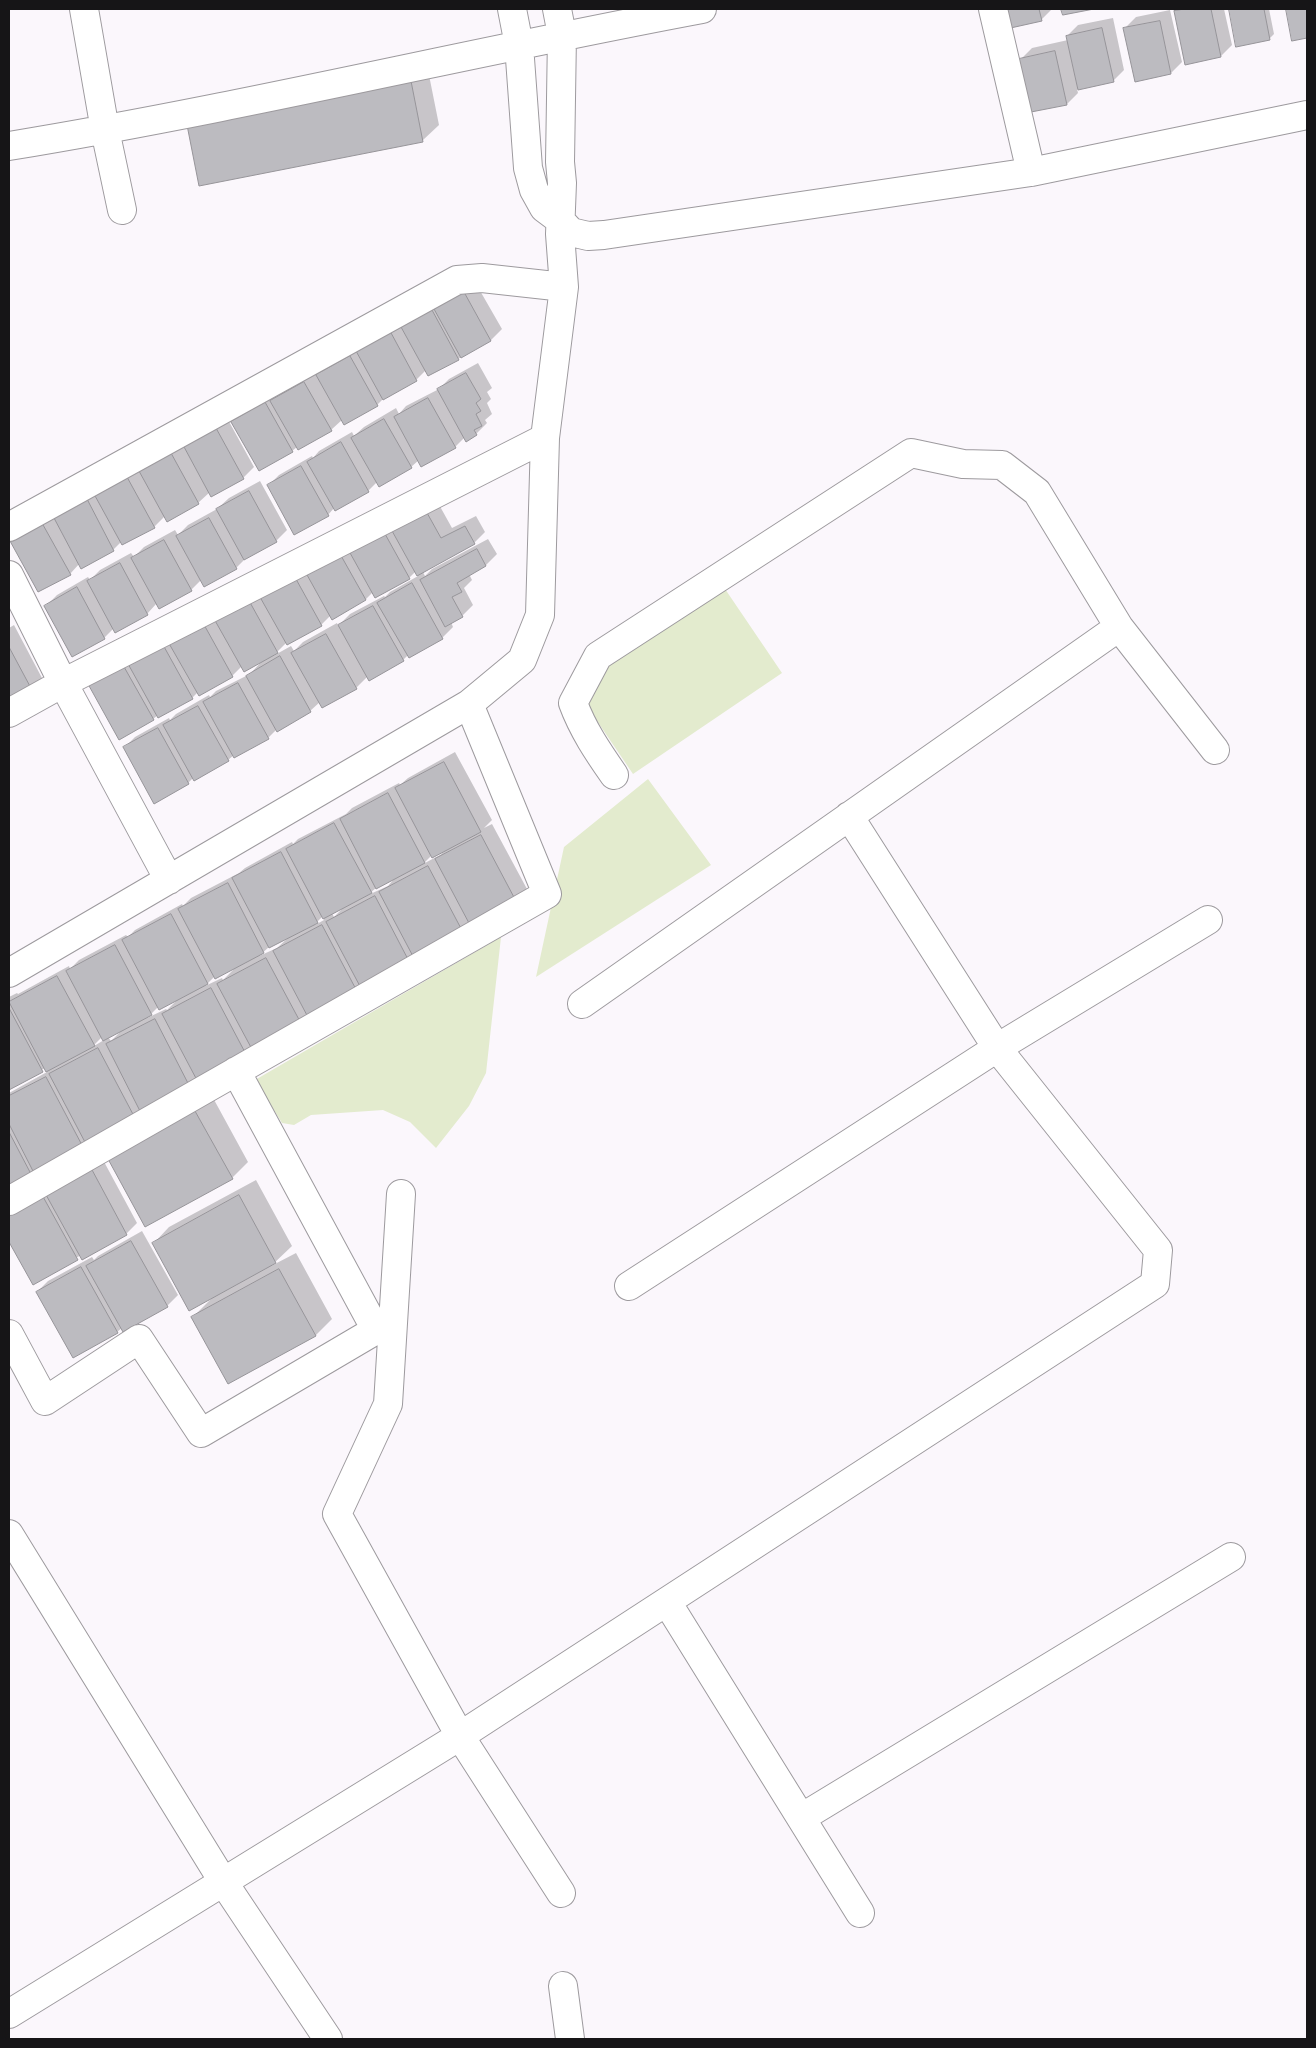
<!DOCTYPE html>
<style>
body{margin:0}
#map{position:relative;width:1316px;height:2048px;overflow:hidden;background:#fbf7fc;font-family:"Asap Condensed",sans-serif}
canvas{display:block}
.frame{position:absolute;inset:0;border:10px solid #161517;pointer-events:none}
</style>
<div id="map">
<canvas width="1316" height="2048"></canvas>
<div class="frame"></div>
</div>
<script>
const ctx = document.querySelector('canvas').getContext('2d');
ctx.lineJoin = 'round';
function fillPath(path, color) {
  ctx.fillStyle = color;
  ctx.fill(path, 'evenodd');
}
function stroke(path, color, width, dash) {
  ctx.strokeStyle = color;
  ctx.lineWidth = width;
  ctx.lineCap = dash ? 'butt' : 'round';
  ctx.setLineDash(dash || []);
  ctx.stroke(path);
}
fillPath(new Path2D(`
 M721 583 782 673 633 774 572 684Z
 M648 779 711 865 536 977 564 847Z
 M501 937 486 1073 469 1106 436 1148 410 1122 383 1110 311 1115 294 1125 282 1123 255 1080Z`), '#e3ebce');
fillPath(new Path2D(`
 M1003 9H1052L1041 20Z
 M1178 9H1224L1232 45 1221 56 1175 12Z
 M1230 9H1269L1274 34 1269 39 1237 45Z
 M1170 10 1182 62 1171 73 1125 28 1136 17Z
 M1113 18 1124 70 1113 81 1077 89 1078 93 1067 104 1021 59 1032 48 1068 40 1067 36 1078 25Z
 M427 65 439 125 422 141 200 184Z
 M475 282 502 329 491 340 458 359 426 370 416 380 383 399 377 405 343 419 331 430 297 447 292 451 233 422 244 411 277 392 278 395 283 390 316 371 318 375 329 364 401 321 403 326 414 316Z
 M478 363 492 388 487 392 491 399 487 403 492 414 485 420 487 423 476 434 465 437 455 447 419 460 411 467 377 482 368 491 334 508 328 515 268 486 279 475 312 456 313 458 319 451 352 432 354 436 364 427 396 408 399 414 406 406 439 389 449 379Z
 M227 418 254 467 243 478 210 492 198 503 165 516 154 527 121 542 113 550 80 563 70 574 11 541 54 513 56 517 66 507Z
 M260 481 287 530 276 541 247 557 236 568 201 580 191 590 157 603 147 614 116 631 114 628 104 638 46 606 57 595 88 577 90 580 100 570 131 553 134 557 144 547 175 530 178 535 188 525 217 509 229 498Z
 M432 492 452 528 476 516 485 532 474 543 423 572 425 576 432 569 488 539 497 554 486 565 469 574 472 580 464 588 473 605 462 616 451 622 453 627 442 638 409 657 408 655 403 660 368 676 356 688 320 702 310 711 277 729 268 738 234 755 228 760 194 777 188 783 124 748 135 737 169 718 170 720 176 714 209 695 210 697 216 691 250 674 262 661 242 666 232 676 199 695 198 692 192 698 158 715 153 719 89 684ZM416 571 418 576 390 592 385 597 384 596 350 614 338 626 337 623 303 642 294 651 291 646 273 656 287 642 321 625 331 615 332 618 366 599 373 592 409 578Z
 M14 625 42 678 31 689 9 701V628Z
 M455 752 492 820 484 828 492 824 527 889 516 900 134 1117 9 1185V1093L47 1072 45 1068 9 1089V997L17 993 18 994 69 966 70 969 79 960 126 935 128 937 135 930 182 904 183 906 191 898 239 873 245 868 292 842 293 844 298 839 346 814 352 808 399 783 400 785 408 778ZM446 850 440 855 423 864 432 855ZM394 879 388 886 368 895 377 887ZM342 909 334 917 332 913ZM323 916 324 920 315 925V924ZM289 937 277 948 259 956 269 947ZM234 969 223 980 222 978 205 986 215 976ZM177 1000 167 1010 166 1009 147 1018 159 1006ZM121 1031 111 1041 108 1037ZM102 1037 104 1040 94 1046V1045Z
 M212 1096 248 1162 232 1178 126 1143Z
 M102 1158 137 1223 126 1234 83 1258 81 1255 33 1283 9 1240V1208Z
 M256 1180 292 1246 271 1266 296 1253 332 1319 316 1335 229 1382 193 1317 212 1298 153 1244 169 1227Z
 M142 1231 178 1295 167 1306 122 1328 117 1332 73 1357 37 1292 48 1281 92 1257 94 1260 98 1256Z`), '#0003');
const building = new Path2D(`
 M1001 9H1039L1042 21 1006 29Z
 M1061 9H1094L1063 15Z
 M1185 9H1211L1221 57 1185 65 1174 11Z
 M1229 9H1264L1270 40 1236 47Z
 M1286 9H1307V38L1292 41Z
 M1160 21 1171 74 1135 82 1123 28Z
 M1102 28 1114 82 1078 90 1066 36Z
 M1055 51 1067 105 1031 112 1019 59Z
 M411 81 423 142 199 186 187 125Z
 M464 292 491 341 461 358 434 309Z
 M432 310 459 360 428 376 401 327Z
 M390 331 417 381 383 400 356 351Z
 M350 356 378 406 344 425 316 375Z
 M466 373 481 399 476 403 481 411 476 414 482 426 474 430 477 435 466 442 437 389Z
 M304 382 332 431 298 450 270 401Z
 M428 398 456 448 421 467 394 417Z
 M265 402 293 452 259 471 231 422Z
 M384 419 412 468 379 487 351 438Z
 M216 428 244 479 211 497 183 445Z
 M341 442 369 492 335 511 307 462Z
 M171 453 199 504 167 522 139 471Z
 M301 466 329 516 294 535 267 485Z
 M127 477 155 528 122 545 94 494Z
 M249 491 277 542 244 560 216 509Z
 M87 499 114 551 81 569 54 518Z
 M421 502 441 538 465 526 475 544 417 576 386 520Z
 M209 518 237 569 204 587 176 536Z
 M42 523 71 575 38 592 10 541Z
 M379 523 410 579 375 598 344 542Z
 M164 540 192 591 159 609 131 558Z
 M335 545 366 600 332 620 301 564Z
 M477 549 486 566 457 583 462 592 452 597 463 617 445 627 420 580Z
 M120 563 148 615 115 633 87 581Z
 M291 570 322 626 287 645 256 590Z
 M412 583 443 639 409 658 377 603Z
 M77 587 105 639 72 657 44 606Z
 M247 597 278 653 244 672 213 617Z
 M373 606 404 661 369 681 338 625Z
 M202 621 233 677 199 696 167 640Z
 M326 634 357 689 322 708 291 653Z
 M162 643 193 699 158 718 127 662Z
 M9 647 32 690 9 702Z
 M280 656 311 712 277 732 246 676Z
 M123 665 154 720 119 740 88 684Z
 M238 683 269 739 234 758 203 702Z
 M198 706 229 761 194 781 163 725Z
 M158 728 189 784 154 804 123 747Z
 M444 762 481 832 432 858 395 788Z
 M388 793 425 863 376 889 340 819Z
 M334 823 372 893 323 919 286 849Z
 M481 835 516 901 470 925 435 859Z
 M281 852 318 923 269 948 232 878Z
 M428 866 465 936 416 962 379 892Z
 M228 883 264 953 215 979 178 909Z
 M375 896 412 967 363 992 326 922Z
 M171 914 208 984 159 1010 122 940Z
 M322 925 359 995 310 1021 273 951Z
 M115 945 152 1015 103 1041 66 971Z
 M266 958 303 1027 254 1053 217 984Z
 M57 976 95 1046 46 1072 9 1002Z
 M211 988 248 1058 199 1084 162 1014Z
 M9 1008 43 1072 9 1090Z
 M155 1019 191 1089 142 1115 106 1044Z
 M98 1048 135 1118 86 1144 49 1074Z
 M46 1077 83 1147 34 1173 9 1124V1096Z
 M195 1111 233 1179 145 1227 108 1159Z
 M9 1132 31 1174 9 1186Z
 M91 1168 127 1235 82 1260 45 1193Z
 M41 1193 78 1260 33 1285 9 1242V1212Z
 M239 1195 276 1263 189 1311 152 1243Z
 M131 1241 168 1307 123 1332 86 1266Z
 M81 1267 118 1333 73 1358 36 1292Z
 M279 1269 316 1336 228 1384 191 1317Z`);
fillPath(building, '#bcbbc0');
stroke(building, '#969499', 1);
const minor = new Path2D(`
 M84 9 105 130 122 210
 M512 9 519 45 528 168 534 190 544 208 560 220 571 232 588 236 604 235 1031 172 1307 115
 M993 9 1031 172
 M9 146C241 108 471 52 702 9
 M9 527 457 280 482 278 564 287
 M9 575 63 683 169 880
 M9 713 63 683 545 438
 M614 775C598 752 583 730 573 703L598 656 911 453 963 464 1002 465 1037 492 1119 627
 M9 973 469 704 522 660 540 615 545 438 564 287 560 234 562 183 560 162 562 35 557 9
 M582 1004 1119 627 1215 750
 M401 1194 388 1404 337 1514 460 1736 561 1893
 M9 1201 547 894 469 704
 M629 1286 997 1048 1208 920
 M9 1334 45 1401 139 1339 201 1433 376 1330 236 1071
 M9 1534 224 1883 328 2039
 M667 1602 860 1913
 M801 1818 1231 1557
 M563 1986 570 2039
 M9 2014 460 1736 1155 1284 1158 1250 997 1048 849 816`);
stroke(minor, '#9d9a9e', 30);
stroke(minor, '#fff', 28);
</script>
